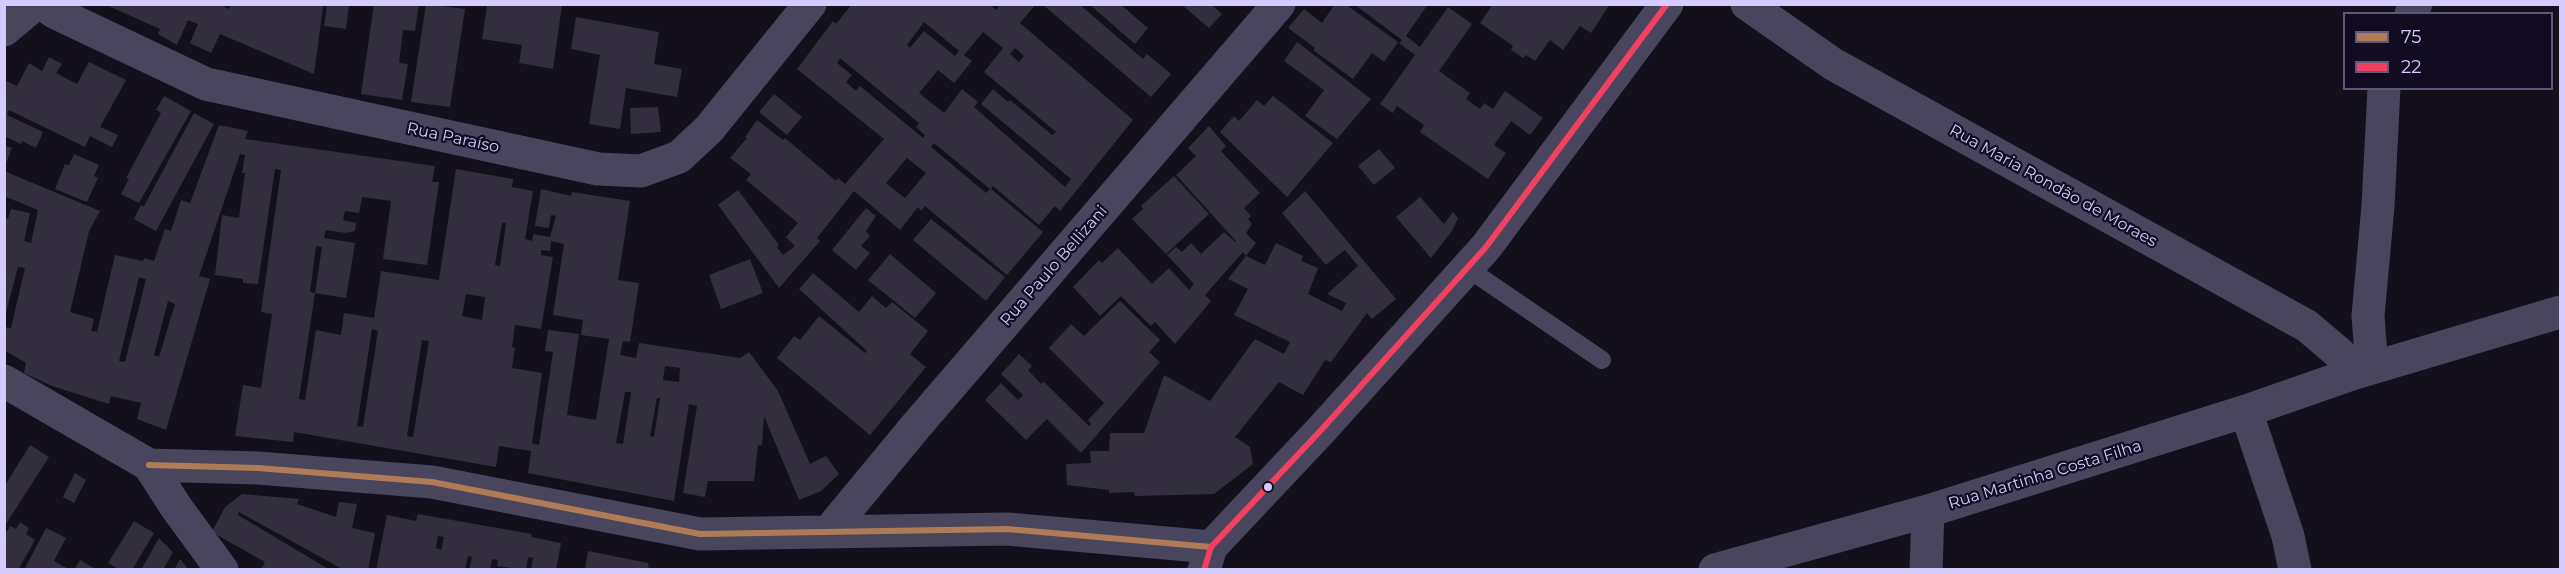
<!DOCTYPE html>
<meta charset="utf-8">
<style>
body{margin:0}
#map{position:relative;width:2565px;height:574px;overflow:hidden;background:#13101c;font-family:Montserrat,sans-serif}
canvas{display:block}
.frame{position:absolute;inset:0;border:6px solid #d5cbff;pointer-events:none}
.legend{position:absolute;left:2343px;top:12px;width:210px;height:78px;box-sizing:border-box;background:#110c20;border:2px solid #5f5879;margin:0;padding:8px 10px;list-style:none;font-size:18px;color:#d5cbff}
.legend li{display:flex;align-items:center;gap:12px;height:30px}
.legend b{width:30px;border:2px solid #5f5879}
</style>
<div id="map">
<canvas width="2565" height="574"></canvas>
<div class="frame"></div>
<ul class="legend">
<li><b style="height:8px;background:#b07c57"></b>75</li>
<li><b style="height:8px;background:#f24062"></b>22</li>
</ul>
</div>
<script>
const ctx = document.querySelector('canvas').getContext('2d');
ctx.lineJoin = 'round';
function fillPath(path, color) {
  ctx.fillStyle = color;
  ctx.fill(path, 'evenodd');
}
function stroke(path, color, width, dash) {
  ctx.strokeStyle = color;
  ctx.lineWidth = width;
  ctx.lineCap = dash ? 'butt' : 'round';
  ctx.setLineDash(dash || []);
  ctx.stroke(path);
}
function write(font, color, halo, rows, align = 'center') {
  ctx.font = font + ' Montserrat,sans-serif';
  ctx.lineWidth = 4.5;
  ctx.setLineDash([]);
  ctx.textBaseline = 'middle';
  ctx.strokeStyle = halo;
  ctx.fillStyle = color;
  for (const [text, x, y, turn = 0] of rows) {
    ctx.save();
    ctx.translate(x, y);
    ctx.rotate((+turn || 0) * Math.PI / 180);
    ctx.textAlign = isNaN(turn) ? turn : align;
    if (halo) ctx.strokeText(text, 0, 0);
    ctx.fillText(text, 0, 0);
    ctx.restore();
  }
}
fillPath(new Path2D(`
 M104 4H218L229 9 231 4H316L323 7 314 74 220 34 211 53 190 43 198 24 188 20 177 45 158 34 160 29Z
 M374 4H419L415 31 403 30 399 63 408 64 402 100 361 94Z
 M426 4 465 9 450 107 411 102Z
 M852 4H989L996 10 1001 4H1036L1020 23 1133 120 1060 211 1055 206 1039 225 993 186 991 189 1043 232 1007 275 925 206 921 211 918 207 900 230 854 191 817 238 820 241 779 288 718 205 738 190 779 245 777 247 783 255 795 246 786 237 798 223 746 180 751 174 730 158 747 138 745 137 757 120 783 140 785 138 836 181 838 178 845 184 884 139 797 69 833 21 836 24ZM924 22 959 51 955 56 924 31 910 48 907 45ZM983 32 1003 48 984 72 1056 132 1052 135 1010 100 1008 102 993 89 981 104 1071 179 1065 187 974 107 978 102 962 89 944 113 919 93 938 70 954 83 972 61 964 55ZM1015 48 1024 56 1019 62 1010 54ZM840 58 919 123 916 127 925 135 923 138 860 86 856 91 846 82 852 75 837 63ZM934 143 990 189 986 193 931 147ZM907 158 926 173 905 198 886 183Z
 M1042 4H1079L1143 59 1147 54 1171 74 1151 97Z
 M1089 4H1120L1148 28 1135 44Z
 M1181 4H1211L1222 14 1209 28Z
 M1335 4H1345L1398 42 1384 62 1372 53 1353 79 1313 50 1315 48 1288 28 1304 9 1322 23Z
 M1354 4H1428L1406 36 1420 47 1448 7 1472 24 1439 71 1470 93 1466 99 1480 109 1484 103 1493 109 1505 91 1543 118 1530 135 1511 121 1494 145 1506 153 1488 179 1420 132 1424 125 1397 106 1393 113 1380 104 1415 55 1399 43 1402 40Z
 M1493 4H1610L1591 33 1580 26 1563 50 1550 40 1535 61 1526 55 1523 58 1511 50 1513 46 1480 23Z
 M327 5H349L346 29 324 26Z
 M487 5H562L553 69 519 63 522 45 482 39Z
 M576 17 659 32 654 64 682 69 677 97 626 88 620 129 589 124 600 55 571 49Z
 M1297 42 1371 99 1337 139 1305 116 1324 90 1284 61Z
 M49 57 62 64 56 73 77 84 89 62 126 80 100 127 118 135 112 147 90 136 85 147 9 110 7 115 43 132 36 148 22 141 21 144 4 136V80L17 86 29 63 42 71Z
 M774 94 802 117 787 135 759 112Z
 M164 96 191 111 139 203 121 194 129 179 126 178 161 113 156 110Z
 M1273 96 1333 143 1287 197 1220 132 1234 116 1239 121 1257 100 1264 106Z
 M658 107 661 132 631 134 630 108Z
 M194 113 214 124 156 231 134 219 141 205 144 206Z
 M219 125 248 131 245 139 435 166 432 182H439L427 265 383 259 391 201 362 197 359 213 345 211 343 220 356 223 355 231 346 233 326 230 324 238 355 243 346 298 315 293 322 247 316 246 310 292 315 293 299 399 305 400 316 330 341 335 344 313 374 318 381 271 439 280 456 169 513 179 512 187 533 191 525 239 532 241 533 234 550 237 556 216 551 215 549 228 535 226 541 189 571 196 572 192 630 201 618 280 639 283 630 342 623 341 620 355 636 358 639 343 740 358 749 352 778 391 810 464 826 456 839 474 821 491 799 500 764 416 762 445H758L754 481H708L705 497 683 493 697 406 689 404 674 501 528 473 531 451 499 446 496 467 294 432 293 442 235 436 243 385 261 388 272 314 261 312 281 170 275 169 258 284 243 283V279L215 275 222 215 239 218 245 173H242L245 155 240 154 199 276 210 279 166 430 137 419 141 403 111 396 109 404 52 386 24 373 26 363 4 350V327L11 328 25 268 18 267 4 321V218L8 219 11 209 30 213 24 241 31 243 38 210 4 196V171L100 211 89 231 70 312 94 319 91 331 97 332 115 255 143 261 144 258 154 261 165 229 171 231 181 200 190 203ZM502 223H506L500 266 495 265ZM551 241 564 244 553 315 583 320 581 335 609 339 596 420 567 415 579 334 548 330 545 351 553 352 539 445 532 443 542 373 512 368 515 348 512 347 515 325 541 329 553 257 541 255V250L550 251ZM139 277 146 279 125 362 119 361ZM466 294 485 297 482 320 462 316ZM168 301 175 304 159 357 154 355ZM372 329 378 331 363 427 357 426ZM422 340 429 341 413 437 407 436ZM665 366 680 368 679 382 663 380ZM625 392H631L623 444 616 443ZM657 398H660L654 437 650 436Z
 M1209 126 1226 146 1221 151 1260 193 1244 208 1251 216 1248 219 1252 224 1246 233 1256 243 1246 256 1265 265 1276 243 1303 256 1301 261 1318 268 1308 294 1342 311 1346 303 1327 294 1358 266 1345 250 1326 265 1282 213 1305 191 1396 299 1372 319 1367 313 1331 362 1325 360 1303 395 1279 382 1235 437 1250 447 1253 464 1214 494 1135 496 1134 492 1109 493V490L1067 485 1066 464 1091 463 1090 451H1109L1110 433H1144L1164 375 1210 401 1255 339 1284 354 1290 342 1234 315 1248 289 1228 279 1246 256 1243 252 1205 295 1211 301 1175 344 1155 322 1151 326 1121 296 1100 316 1073 287 1099 260 1102 263 1118 248 1152 284 1169 268 1189 290 1194 284 1167 255 1176 247 1182 252 1191 243 1201 254 1224 232 1235 242 1236 241 1176 175 1196 156 1188 148Z
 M4 145 12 148 5 166H4Z
 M1379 149 1395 168 1374 185 1358 166Z
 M74 154 99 165 94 176 98 178 87 202 55 189 65 164 69 165Z
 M1174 176 1209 214 1166 254 1132 219 1143 209 1141 206Z
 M1420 197 1444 224 1453 212 1458 218 1452 231 1431 258 1396 217Z
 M866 208 876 216 866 231 870 236 861 246 870 253 856 270 832 250Z
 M931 219 1005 277 986 301 913 240Z
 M890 254 936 293 915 318 868 280Z
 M750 259 763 293 721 309 709 275Z
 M813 273 859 312 872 296 886 308 892 302 928 331 910 354 926 367 870 435 777 358 794 336 800 340 819 316 865 353 867 351 799 289Z
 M1120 301 1160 340 1149 352 1160 362 1081 453 1047 419 1026 440 985 400 1001 383 1018 400 1023 395 1001 374 1019 354 1032 366 1028 370 1041 384 1044 382 1089 426 1091 424 1088 420 1104 403 1049 348 1071 324 1084 336Z
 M30 445 49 457 4 527V487Z
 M75 473 86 480 74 503 63 497Z
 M242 494 299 499 297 504 336 517 339 502 357 504 352 528 375 533 368 570H344L239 512 238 515 330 570H261L265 562 212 532 225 507Z
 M418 514 532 534 531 537 561 543 556 570H531L533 558 528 557 526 570 497 566 498 560 492 559 490 570H469L472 557 468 556 465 570H376L387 515 416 521ZM438 536 444 537 441 550 436 548Z
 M134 521 154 533 132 570H120L108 563Z
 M20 522 29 528 26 534 35 540 18 570H4V536L10 526 16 529Z
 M46 528 66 538 54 561 70 570H24Z
 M159 538 173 552 163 570H141Z
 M588 551 648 563 649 570H585Z
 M180 559 189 570H174Z
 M80 560 97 570H74Z`), '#322e3e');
stroke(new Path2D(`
 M1467 268 1602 360`), '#49455d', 18);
stroke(new Path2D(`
 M43 4 54 12 206 84 598 169 641 171 679 157 709 129 810 4
 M1747 4 1833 64 2307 326 2340 354 2352 374
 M2411 14 2416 4
 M4 30 35 4
 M2372 368 2368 316 2378 206 2384 88
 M4 381 149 465 176 507 222 570
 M2246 411 2288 536 2295 570
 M149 465 258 468 432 482 700 534 1007 529 1211 547
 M830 530 916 426 1279 4
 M1204 570 1211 547 1323 428 1486 247 1667 4
 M1715 570 1928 511 2246 411 2352 374 2560 312
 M1926 570 1928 511`), '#49455d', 33);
stroke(new Path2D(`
 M149 465 258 468 432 482 700 534 1007 529 1211 547`), '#b07c57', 6);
stroke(new Path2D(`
 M1204 570 1211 547 1323 428 1486 247 1667 4`), '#f24062', 6);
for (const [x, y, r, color] of [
 [1268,487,5,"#d5cbff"]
]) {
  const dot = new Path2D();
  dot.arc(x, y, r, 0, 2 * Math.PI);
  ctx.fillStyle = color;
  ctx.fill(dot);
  stroke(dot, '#110c20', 2);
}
write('16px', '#d5cbff', '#110c20', [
 ["Rua Paraíso",453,138,12],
 ["Rua Maria Rondão de Moraes",2053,186,29],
 ["Rua Paulo Bellizani",1054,266,-49],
 ["Rua Martinha Costa Filha",2045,475,-17]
]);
</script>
